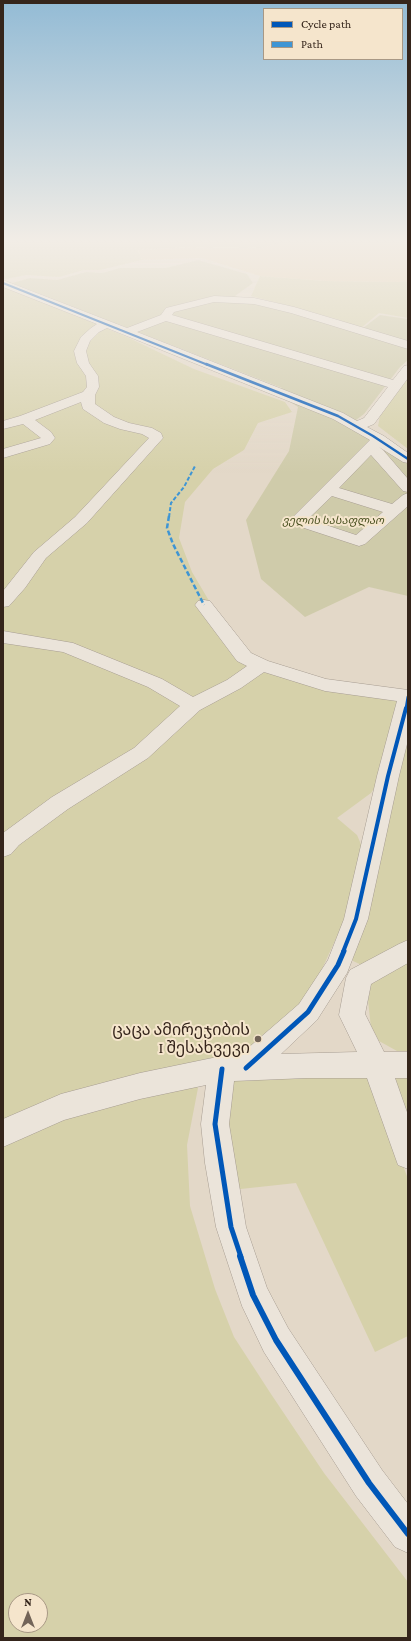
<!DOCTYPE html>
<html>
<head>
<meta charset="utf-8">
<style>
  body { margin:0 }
  #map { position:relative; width:411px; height:1641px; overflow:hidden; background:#e3d8c8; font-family:"Crimson Pro",serif }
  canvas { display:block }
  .frame { position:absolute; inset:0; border:4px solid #35251b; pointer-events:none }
  .legend { position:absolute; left:263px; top:8px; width:140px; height:52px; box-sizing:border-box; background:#f5e5cc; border:1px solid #a89885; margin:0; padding:5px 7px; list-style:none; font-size:12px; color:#35251b }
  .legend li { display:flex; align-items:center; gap:8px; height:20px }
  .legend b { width:20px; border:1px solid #a89885 }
  .north { position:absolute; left:8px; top:1593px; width:40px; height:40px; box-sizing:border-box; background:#f5e5cc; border:1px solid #a89885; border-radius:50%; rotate:0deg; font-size:11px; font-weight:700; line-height:16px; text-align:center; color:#35251b }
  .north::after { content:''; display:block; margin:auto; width:14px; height:18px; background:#726458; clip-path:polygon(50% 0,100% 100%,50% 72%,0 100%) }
</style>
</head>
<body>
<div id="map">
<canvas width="411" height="1641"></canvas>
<div class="frame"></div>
<ul class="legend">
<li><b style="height:5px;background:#0057b8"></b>Cycle path</li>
<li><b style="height:5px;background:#3e95d4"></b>Path</li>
</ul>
<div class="north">N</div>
</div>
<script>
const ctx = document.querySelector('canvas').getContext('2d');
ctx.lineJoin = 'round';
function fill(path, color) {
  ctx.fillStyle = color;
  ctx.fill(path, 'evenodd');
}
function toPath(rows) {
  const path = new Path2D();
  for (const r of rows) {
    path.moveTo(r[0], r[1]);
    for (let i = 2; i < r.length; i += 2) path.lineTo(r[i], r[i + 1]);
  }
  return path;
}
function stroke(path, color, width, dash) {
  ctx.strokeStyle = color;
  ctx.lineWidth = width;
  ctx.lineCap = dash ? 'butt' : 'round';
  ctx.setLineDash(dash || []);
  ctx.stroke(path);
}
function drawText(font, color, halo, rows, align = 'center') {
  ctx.font = font + ' "Crimson Pro","Noto Sans Georgian",serif';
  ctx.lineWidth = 4;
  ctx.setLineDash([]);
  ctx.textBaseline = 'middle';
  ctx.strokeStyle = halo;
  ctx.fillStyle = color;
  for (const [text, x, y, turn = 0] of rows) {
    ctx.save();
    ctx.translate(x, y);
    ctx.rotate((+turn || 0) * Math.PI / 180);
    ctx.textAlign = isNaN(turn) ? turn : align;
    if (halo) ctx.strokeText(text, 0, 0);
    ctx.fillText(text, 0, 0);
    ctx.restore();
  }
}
fill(toPath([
  [3,243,278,243,261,248,191,247,138,250,142,260,100,270,84,270,59,277,26,275,6,279,3,278],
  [260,276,326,281,396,282,408,281,408,318,379,313,360,329,344,324,340,320,251,296],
  [3,286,127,337,194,369,285,402,292,412,258,423,244,450,213,469,185,502,179,538,192,572,247,665,245,671,197,697,187,696,127,667,3,634],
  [408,375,408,449,378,426,380,416],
  [3,642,61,648,145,685,184,707,138,747,3,839],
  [267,672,287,675,343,694,392,697,398,701,383,775,371,793,337,818,357,835,363,849,345,919,310,995,257,1046,230,1060,3,1122,3,855,196,708,256,674],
  [408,726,408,942,366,967,353,961,351,955],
  [408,960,408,1051,397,1051,379,1041,371,1028,368,1000,371,984],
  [384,1071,408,1071,408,1127],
  [369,1074,408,1179,408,1336,375,1352,296,1183,213,1192,221,1080],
  [194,1084,198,1088,187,1145,190,1206,215,1289,234,1337,271,1394,324,1473,408,1582,408,1638,3,1638,3,1140,117,1098],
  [16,1601,40,1601,40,1625,16,1625]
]), '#d6d1aa');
fill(toPath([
  [278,243,408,243,408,281,396,282,326,281,260,276,202,258,142,260,138,250,191,247,261,248]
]), '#e7d1ae');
fill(toPath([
  [198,260,247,274,253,283,235,296,291,311,358,332,380,315,408,319,408,360,400,367,364,414,348,426,408,462,408,596,369,587,305,617,261,579,246,520,289,451,298,407,275,392,282,388,12,283,30,278,57,280,86,272,102,273,120,268,166,268]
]), '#cfcbaa');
const minor = toPath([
  [3,280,127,328,161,315,166,308,214,296,254,298,294,307,408,341,408,349,291,313,254,304,214,302,174,312,172,315,393,380,404,366,408,365,408,378,374,424,367,427,384,436,408,453,408,463,403,462,379,447,383,450,408,479,408,492,403,491,371,455,339,488,392,504,403,495,408,493,408,506,365,544,359,546,292,524,290,521,292,518,370,440,333,419,107,328,99,332,90,341,86,351,89,363,98,376,99,387,95,395,95,404,114,417,129,423,152,428,161,433,163,438,87,523,46,558,25,588,9,606,3,607,3,591,34,552,75,517,149,438,142,434,120,429,104,423,83,409,81,402,35,420,51,432,55,438,50,444,3,458,3,449,41,438,23,424,3,429,3,421,20,416,83,392,87,387,86,376,77,363,74,351,81,337,91,328,97,324,3,287,3,280],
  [166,321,388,387,364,418,357,421,343,413,137,332,166,321],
  [332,496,383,512,356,535,308,519,332,496],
  [204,600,210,601,251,653,268,661,326,679,408,690,408,740,399,776,368,919,347,973,317,1020,281,1054,357,1052,339,1015,346,978,350,970,399,944,408,940,408,963,371,984,365,1014,384,1052,408,1052,408,1078,395,1078,408,1115,408,1169,398,1165,367,1078,307,1078,234,1081,229,1124,246,1227,267,1288,288,1328,382,1470,408,1504,408,1553,395,1547,356,1496,264,1352,242,1306,216,1227,205,1163,201,1124,206,1085,140,1099,64,1120,3,1147,3,1119,61,1094,140,1073,222,1056,240,1055,299,1004,328,960,344,919,377,776,397,701,325,691,264,672,241,688,200,710,148,758,68,809,19,845,11,854,3,857,3,833,52,797,134,748,180,706,148,687,63,652,3,643,3,631,73,643,162,679,193,697,227,680,247,666,237,661,195,605,198,601,204,600]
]);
stroke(minor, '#a79d92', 1);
fill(minor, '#ebe4da');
stroke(toPath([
  [169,517,171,503,184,487,195,466]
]), '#3e95d4', 2, [4, 2]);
stroke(toPath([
  [169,516,167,528,173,544,204,605]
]), '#3e95d4', 2.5, [5, 2.5]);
stroke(toPath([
  [3,283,208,365]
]), '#0057b8', 2);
stroke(toPath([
  [206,364,338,416,373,436,408,459]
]), '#0057b8', 2.5);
stroke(toPath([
  [406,709,408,697]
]), '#0057b8', 3);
stroke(toPath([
  [343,952,356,919,388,776,406,708]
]), '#0057b8', 4);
stroke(toPath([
  [246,1068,308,1012,338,965,344,951],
  [222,1069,215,1124,231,1227,241,1257]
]), '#0057b8', 5);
stroke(toPath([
  [240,1256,253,1295,276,1340,369,1483,408,1534]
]), '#0057b8', 6);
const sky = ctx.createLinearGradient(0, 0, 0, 473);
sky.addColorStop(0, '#93bbd5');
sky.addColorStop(0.51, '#f2ede6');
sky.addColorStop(1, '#f2ede600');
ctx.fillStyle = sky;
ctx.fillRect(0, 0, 411, 473);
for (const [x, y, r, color] of [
  [258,1039,4,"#726458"]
]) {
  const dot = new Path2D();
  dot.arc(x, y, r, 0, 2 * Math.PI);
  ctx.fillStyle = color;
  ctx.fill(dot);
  stroke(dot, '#f5e5cc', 1.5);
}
drawText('italic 11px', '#4a5121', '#f5e5cc', [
  ["ველის სასაფლაო",333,521]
]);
drawText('16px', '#35251b', '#f5e5cc', [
  ["ცაცა ამირეჯიბის",250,1030],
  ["I შესახვევი",250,1048]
], 'right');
</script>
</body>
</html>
